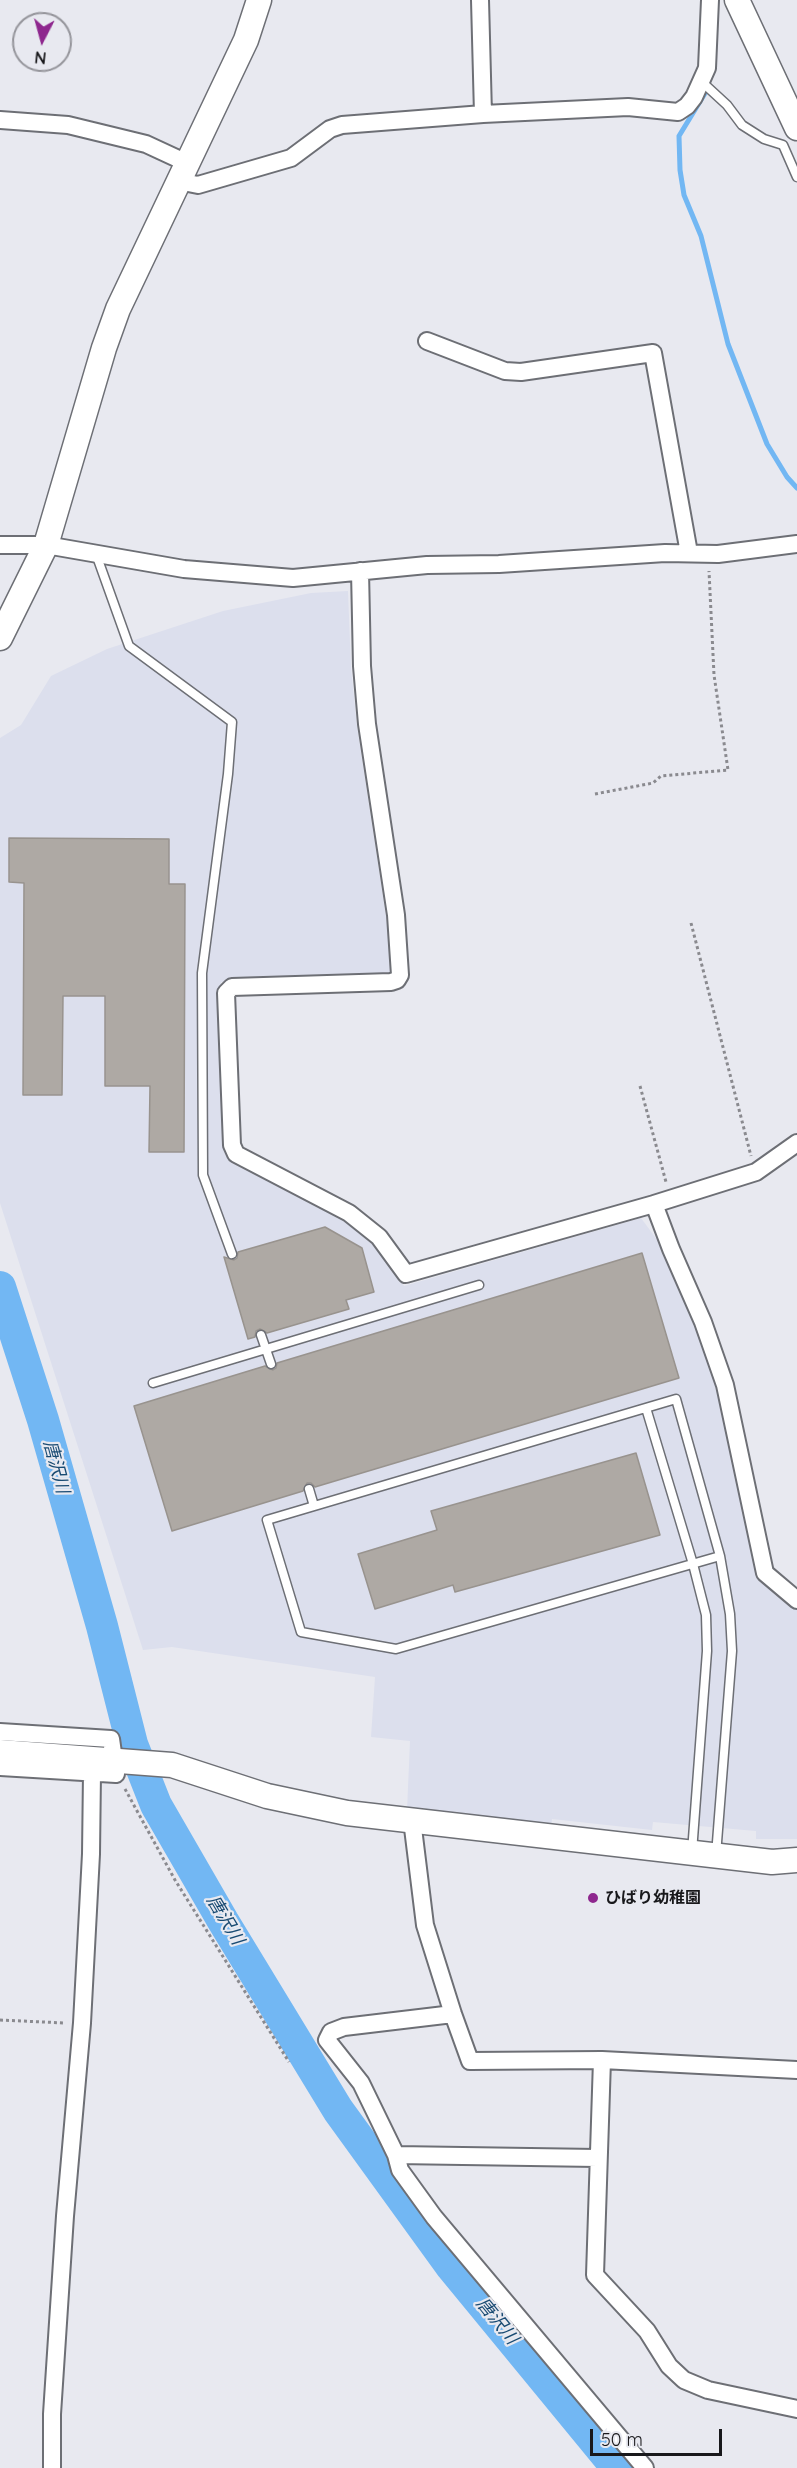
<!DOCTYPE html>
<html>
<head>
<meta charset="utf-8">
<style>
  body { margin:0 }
  #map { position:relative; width:797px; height:2468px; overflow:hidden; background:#e8e9f0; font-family:Quicksand,sans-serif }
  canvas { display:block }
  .north { position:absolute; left:12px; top:12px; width:60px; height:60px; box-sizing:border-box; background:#e8e9f0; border:2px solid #95959b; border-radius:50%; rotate:186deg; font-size:16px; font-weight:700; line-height:24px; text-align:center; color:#18181b }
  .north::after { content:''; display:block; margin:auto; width:21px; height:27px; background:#8e278e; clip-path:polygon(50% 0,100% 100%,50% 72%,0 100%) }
  .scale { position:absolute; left:590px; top:2429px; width:132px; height:27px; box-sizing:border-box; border:3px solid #18181b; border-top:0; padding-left:8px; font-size:18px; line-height:21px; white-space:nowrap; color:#18181b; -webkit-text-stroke:4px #e8e9f0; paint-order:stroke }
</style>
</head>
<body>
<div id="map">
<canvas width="797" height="2468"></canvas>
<div class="north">N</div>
<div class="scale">50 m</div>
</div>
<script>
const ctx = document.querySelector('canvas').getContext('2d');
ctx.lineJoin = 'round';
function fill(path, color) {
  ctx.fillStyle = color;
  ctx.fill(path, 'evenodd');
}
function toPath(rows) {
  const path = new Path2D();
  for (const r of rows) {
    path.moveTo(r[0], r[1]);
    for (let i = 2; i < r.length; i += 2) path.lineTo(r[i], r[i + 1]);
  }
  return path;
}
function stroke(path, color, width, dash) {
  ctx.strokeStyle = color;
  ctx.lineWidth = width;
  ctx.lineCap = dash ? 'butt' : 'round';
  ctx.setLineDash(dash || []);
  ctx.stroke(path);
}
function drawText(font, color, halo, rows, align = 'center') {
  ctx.font = font + ' Quicksand,"Noto Sans JP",sans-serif';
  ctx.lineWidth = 4.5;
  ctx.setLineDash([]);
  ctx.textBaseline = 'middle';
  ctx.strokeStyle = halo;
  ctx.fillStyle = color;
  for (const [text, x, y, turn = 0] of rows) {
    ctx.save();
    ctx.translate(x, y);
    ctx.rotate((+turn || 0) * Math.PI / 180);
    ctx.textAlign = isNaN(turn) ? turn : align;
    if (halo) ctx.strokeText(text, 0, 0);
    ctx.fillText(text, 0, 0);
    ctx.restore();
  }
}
fill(toPath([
  [348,591,351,668,357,726,394,969,388,976,221,982,225,1150,230,1160,346,1220,373,1242,404,1286,641,1218,666,1252,697,1326,718,1387,759,1575,797,1609,797,1839,756,1839,756,1831,653,1822,652,1830,552,1819,551,1828,407,1811,410,1741,371,1737,375,1677,172,1647,143,1650,0,1203,0,738,21,725,51,676,107,649,223,611,311,593]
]), '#dcdfed');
stroke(toPath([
  [707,90,679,136,680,170,684,195,701,236,728,344,767,444,787,477,797,488]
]), '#72b7f3', 5);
stroke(toPath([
  [0,1287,43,1420,102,1626,132,1744,156,1805,223,1921,338,2110,451,2266,617,2468]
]), '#72b7f3', 32);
const building = toPath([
  [9,838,169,839,169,884,185,884,184,1152,149,1152,150,1086,105,1086,105,996,63,996,62,1095,23,1095,24,883,9,882,9,838],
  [325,1227,362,1248,374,1292,346,1300,349,1309,267,1333,260,1329,256,1331,255,1337,248,1339,224,1257,234,1260,237,1258,238,1252,325,1227],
  [642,1253,679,1378,315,1487,311,1483,307,1483,303,1491,172,1531,134,1406,265,1366,273,1370,276,1368,277,1363,642,1253],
  [636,1453,660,1535,455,1592,453,1585,375,1609,358,1554,437,1530,431,1511,636,1453]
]);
fill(building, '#aea9a4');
stroke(building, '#98938e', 1.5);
const lane = toPath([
  [702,82,727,105,742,125,764,139,783,145,797,177],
  [96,554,129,646,232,722,228,774,202,973,203,1175,232,1254],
  [261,1335,271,1364],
  [153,1383,479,1285],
  [646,1408,693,1564,706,1615,707,1651,692,1852],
  [309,1489,314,1506],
  [716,1855,732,1651,730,1614,720,1556,676,1399,267,1520,301,1632,396,1649,720,1556]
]);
const street = toPath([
  [480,0,483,114],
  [0,120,68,125,146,144,187,163],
  [178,181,198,185,291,158,330,129,342,125,483,114,628,107,678,112,687,106,694,97,707,68,710,0],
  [427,341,505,371,521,372,653,353,689,553],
  [0,545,46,545,184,569,293,578,427,565,499,564,665,553,718,554,797,544],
  [360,571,362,666,367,724,396,915,400,975,397,980,391,982,232,987,226,993,232,1145,236,1154,349,1213,379,1237,406,1274,654,1204,671,1249,703,1322,725,1385,765,1573,797,1600],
  [654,1204,756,1172,797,1143],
  [0,1732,111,1739,116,1774,0,1767],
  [412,1820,425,1925,453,2014,470,2061,602,2060,797,2070],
  [453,2014,344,2027,331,2032,327,2040,361,2083,396,2155,400,2170,434,2217,645,2468],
  [602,2060,595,2275,647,2331,669,2366,684,2380,708,2390,797,2409],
  [396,2155,597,2158],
  [52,2468,52,2414,65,2216,82,2023,91,1854,92,1773]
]);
const secondary = toPath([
  [737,0,797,128],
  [0,638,46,545,104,348,118,309,246,40,259,0],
  [0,1752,172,1765,267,1796,347,1813,772,1862,797,1860]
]);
stroke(lane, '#6d6f75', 11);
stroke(street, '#6d6f75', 20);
stroke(secondary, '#6d6f75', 27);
stroke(toPath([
  [595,794,653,783,661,776,728,770,714,675,709,571],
  [691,923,751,1156],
  [640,1086,666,1182],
  [125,1789,175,1880,289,2062],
  [0,2020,65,2023]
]), '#8a8a8f', 3, [3, 3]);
stroke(lane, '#fff', 8);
stroke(street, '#fff', 16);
stroke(secondary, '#fff', 24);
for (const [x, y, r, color] of [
  [593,1898,6,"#8e278e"]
]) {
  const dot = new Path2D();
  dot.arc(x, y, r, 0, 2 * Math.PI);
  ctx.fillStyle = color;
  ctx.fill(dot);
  stroke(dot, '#e8e9f0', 2);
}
drawText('bold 16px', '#18181b', '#e8e9f0', [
  ["ひばり幼稚園",605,1898]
], 'left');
drawText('italic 18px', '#194b73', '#e8e9f0', [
  ["唐沢川",56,1467,75],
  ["唐沢川",225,1920,59],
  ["唐沢川",497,2321,51]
]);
</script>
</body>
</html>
